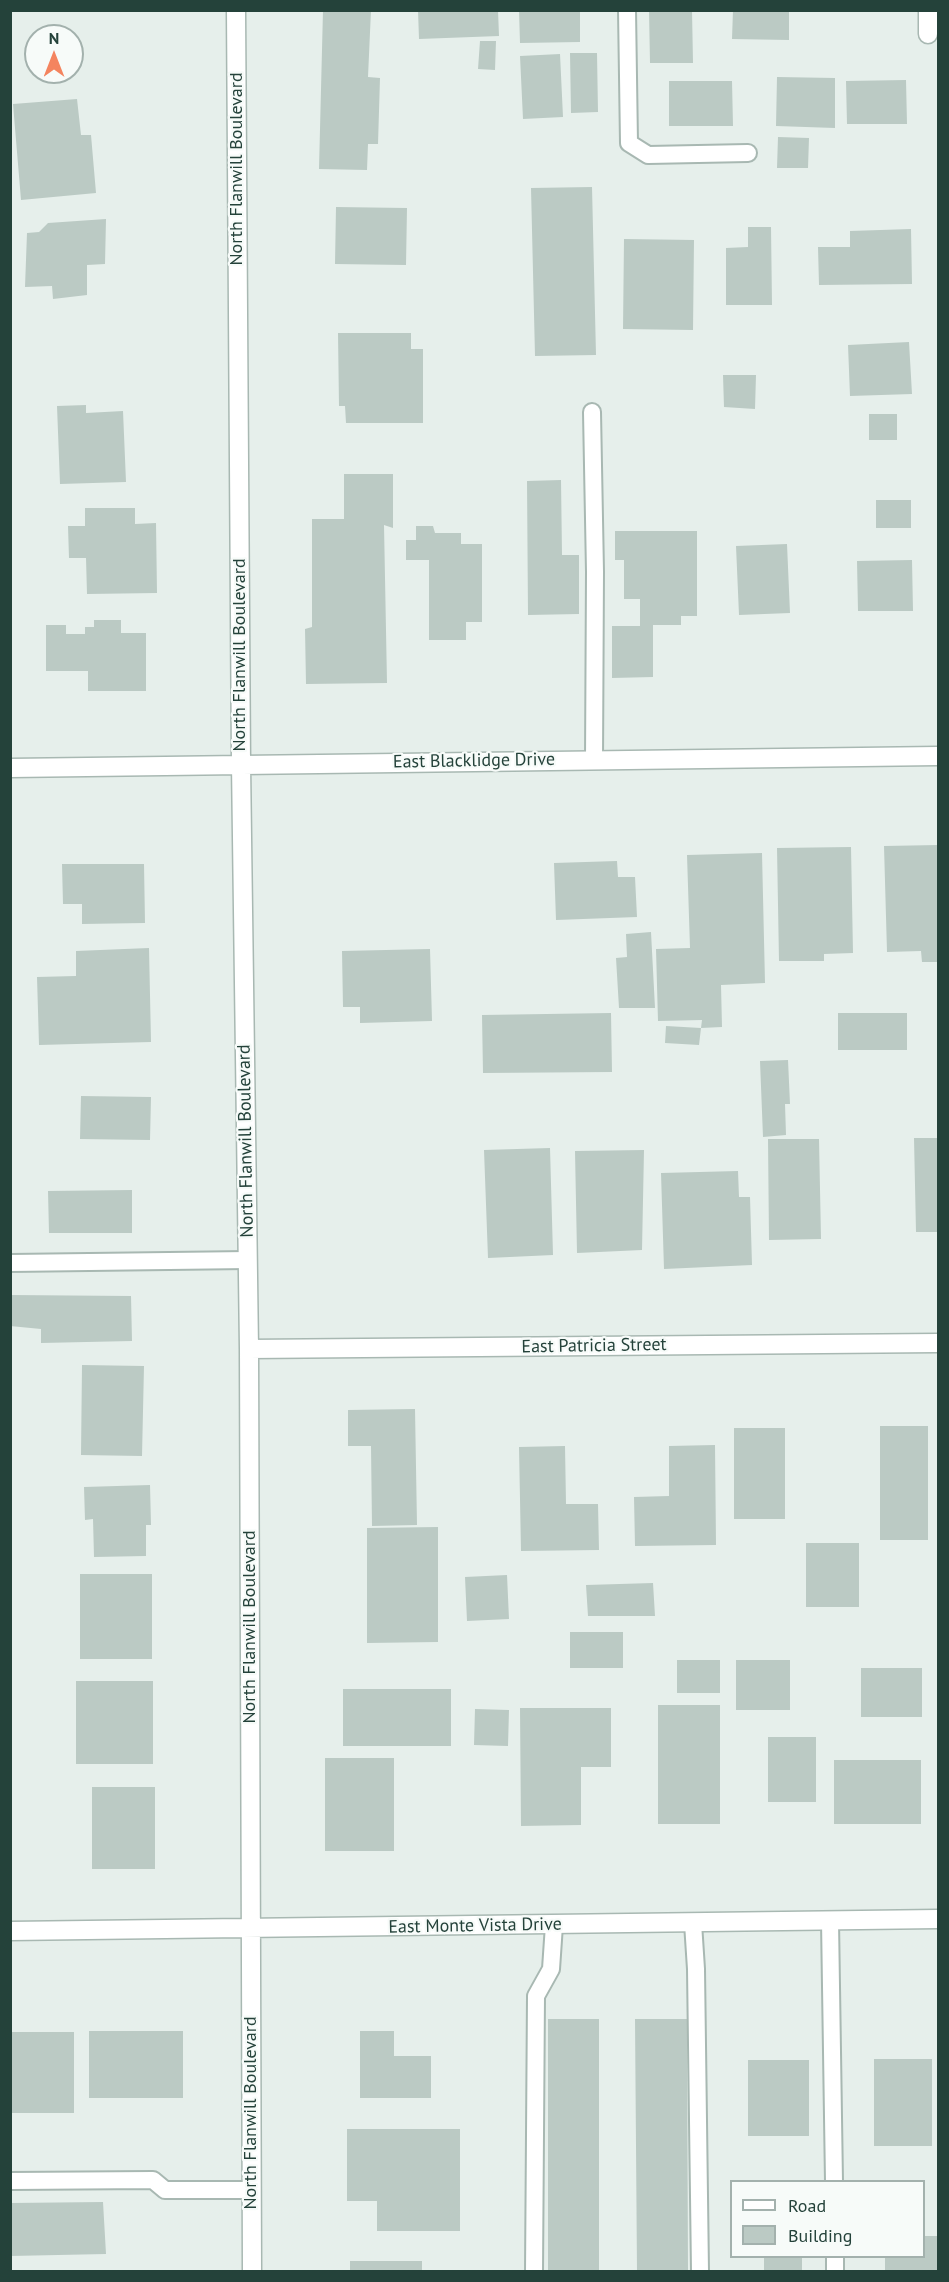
<!DOCTYPE html>
<html>
<head>
<meta charset="utf-8">
<style>
  body { margin:0 }
  #map { position:relative; width:949px; height:2282px; overflow:hidden; background:#e6efeb; font-family:"PT Sans",sans-serif }
  canvas { display:block }
  .frame { position:absolute; inset:0; border:12px solid #24423a; pointer-events:none }
  .legend { position:absolute; left:730px; top:2180px; width:195px; height:78px; box-sizing:border-box; background:#f7fbf9; border:2px solid #a3b1ad; margin:0; padding:8px 10px; list-style:none; font-size:18px; color:#24423a }
  .legend li { display:flex; align-items:center; gap:12px; height:30px }
  .legend b { width:30px; border:2px solid #a3b1ad }
  .north { position:absolute; left:24px; top:24px; width:60px; height:60px; box-sizing:border-box; background:#f7fbf9; border:2px solid #a3b1ad; border-radius:50%; rotate:0deg; font-size:16px; font-weight:700; line-height:24px; text-align:center; color:#24423a }
  .north::after { content:''; display:block; margin:auto; width:21px; height:27px; background:#f4845f; clip-path:polygon(50% 0,100% 100%,50% 72%,0 100%) }
</style>
</head>
<body>
<div id="map">
<canvas width="949" height="2282"></canvas>
<div class="frame"></div>
<ul class="legend">
<li><b style="height:8px;background:#fff"></b>Road</li>
<li><b style="height:16px;background:#bbcac4"></b>Building</li>
</ul>
<div class="north">N</div>
</div>
<script>
const ctx = document.querySelector('canvas').getContext('2d');
ctx.lineJoin = 'round';
function fill(path, color) {
  ctx.fillStyle = color;
  ctx.fill(path, 'evenodd');
}
function toPath(rows) {
  const path = new Path2D();
  for (const r of rows) {
    path.moveTo(r[0], r[1]);
    for (let i = 2; i < r.length; i += 2) path.lineTo(r[i], r[i + 1]);
  }
  return path;
}
function stroke(path, color, width, dash) {
  ctx.strokeStyle = color;
  ctx.lineWidth = width;
  ctx.lineCap = dash ? 'butt' : 'round';
  ctx.setLineDash(dash || []);
  ctx.stroke(path);
}
function drawText(font, color, halo, rows, align = 'center') {
  ctx.font = font + ' "PT Sans",sans-serif';
  ctx.lineWidth = 4.5;
  ctx.setLineDash([]);
  ctx.textBaseline = 'middle';
  ctx.strokeStyle = halo;
  ctx.fillStyle = color;
  for (const [text, x, y, turn = 0] of rows) {
    ctx.save();
    ctx.translate(x, y);
    ctx.rotate((+turn || 0) * Math.PI / 180);
    ctx.textAlign = isNaN(turn) ? turn : align;
    if (halo) ctx.strokeText(text, 0, 0);
    ctx.fillText(text, 0, 0);
    ctx.restore();
  }
}
fill(toPath([
  [323,10,371,10,368,77,380,78,378,144,368,144,367,170,319,169],
  [418,10,498,10,499,36,419,39],
  [519,10,580,10,580,42,520,43],
  [649,10,692,10,693,63,650,63],
  [733,10,789,10,789,40,732,39],
  [480,41,496,41,495,70,478,69],
  [570,53,597,53,598,112,571,113],
  [560,54,563,117,523,119,520,56],
  [777,77,835,78,835,128,776,126],
  [906,80,907,124,847,124,846,81],
  [669,81,732,81,733,126,669,126],
  [77,99,81,135,91,135,96,193,21,200,13,104],
  [778,137,809,138,808,168,777,168],
  [592,187,596,355,535,356,531,188],
  [336,207,407,208,406,265,335,264],
  [106,219,105,264,87,265,87,295,53,299,52,286,25,287,27,233,39,232,48,223],
  [748,227,771,227,772,305,726,305,726,248,748,247],
  [911,229,912,284,819,285,818,247,850,247,850,231],
  [624,239,694,240,693,330,623,329],
  [338,333,411,333,411,349,423,349,423,423,346,423,345,406,339,406],
  [909,342,912,394,850,396,848,345],
  [723,375,756,375,755,409,724,407],
  [86,405,86,413,123,411,126,482,60,484,57,406],
  [869,414,897,414,897,440,869,440],
  [344,474,393,474,393,528,384,525,387,683,306,684,305,629,312,627,312,519,344,519],
  [561,480,562,555,579,555,579,614,528,615,527,481],
  [876,500,911,500,911,528,876,528],
  [85,508,135,508,135,524,156,523,157,593,87,594,86,558,69,558,68,526,85,526],
  [416,526,433,526,435,533,461,533,461,544,482,544,482,622,466,622,466,640,429,640,429,560,406,560,406,540,416,540],
  [615,531,697,531,697,616,681,616,681,625,653,625,653,677,612,678,612,626,640,626,640,599,624,599,624,560,615,560],
  [787,544,790,613,739,615,736,546],
  [912,560,913,611,858,611,857,561],
  [94,620,121,620,121,633,146,633,146,691,88,691,88,671,46,671,46,625,66,625,66,634,85,634,85,627,94,627],
  [938,845,938,962,922,962,921,951,887,952,884,846],
  [851,847,853,953,824,954,824,961,779,961,777,848],
  [762,853,765,983,721,985,722,1027,701,1028,699,1045,665,1043,666,1026,701,1028,702,1020,658,1021,656,949,690,948,687,855],
  [617,861,618,877,635,877,637,917,556,920,554,863],
  [62,864,144,864,145,923,82,924,82,904,63,904],
  [651,932,655,1008,619,1008,616,958,627,957,626,934],
  [149,948,151,1042,39,1045,37,977,76,976,76,951],
  [430,949,432,1021,360,1023,360,1007,343,1007,342,951],
  [611,1013,612,1072,483,1073,482,1015],
  [838,1013,907,1013,907,1050,838,1050],
  [788,1060,790,1104,785,1104,786,1135,763,1137,760,1061],
  [81,1096,151,1097,150,1140,80,1139],
  [914,1138,938,1138,938,1232,916,1232],
  [768,1139,819,1139,821,1239,769,1240],
  [550,1148,553,1255,488,1258,484,1150],
  [644,1150,642,1250,577,1253,575,1151],
  [738,1171,739,1197,750,1197,752,1265,664,1269,661,1173],
  [132,1190,132,1233,49,1233,48,1191],
  [10,1295,131,1296,132,1341,41,1343,41,1329,10,1326],
  [82,1365,144,1366,142,1456,81,1455],
  [415,1409,417,1525,372,1526,371,1446,348,1446,348,1410],
  [880,1426,928,1426,928,1540,880,1540],
  [734,1428,785,1428,785,1519,734,1519],
  [715,1445,716,1545,635,1546,634,1497,669,1496,669,1446],
  [565,1446,566,1504,598,1504,599,1550,521,1551,519,1447],
  [150,1485,151,1525,146,1525,146,1556,94,1557,93,1519,85,1520,84,1487],
  [438,1527,438,1642,367,1643,367,1528],
  [806,1543,859,1543,859,1607,806,1607],
  [80,1574,152,1574,152,1659,80,1659],
  [507,1575,509,1619,467,1621,465,1577],
  [653,1583,655,1616,588,1616,586,1585],
  [570,1632,623,1632,623,1668,570,1668],
  [677,1660,720,1660,720,1693,677,1693],
  [736,1660,790,1660,790,1710,736,1710],
  [861,1668,922,1668,922,1717,861,1717],
  [76,1681,153,1681,153,1764,76,1764],
  [343,1689,451,1689,451,1746,343,1746],
  [658,1705,720,1705,720,1824,658,1824],
  [520,1708,611,1708,611,1767,581,1767,581,1825,521,1826],
  [475,1709,509,1710,508,1746,474,1745],
  [768,1737,816,1737,816,1802,768,1802],
  [325,1758,394,1758,394,1851,325,1851],
  [834,1760,921,1760,921,1824,834,1824],
  [92,1787,155,1787,155,1869,92,1869],
  [548,2019,599,2019,599,2272,548,2272],
  [635,2019,687,2019,688,2272,637,2272],
  [89,2031,183,2031,183,2098,89,2098],
  [360,2031,394,2031,394,2056,431,2056,431,2098,360,2098],
  [10,2032,74,2032,74,2113,10,2113],
  [874,2059,932,2059,932,2146,874,2146],
  [748,2060,809,2060,809,2136,748,2136],
  [347,2129,460,2129,460,2231,377,2231,377,2201,347,2201],
  [103,2202,106,2254,10,2256,10,2203],
  [924,2236,937,2236,937,2272,885,2272,885,2256,924,2256],
  [764,2256,802,2256,802,2272,764,2272],
  [350,2261,422,2261,422,2272,350,2272]
]), '#bbcac4');
const lane = toPath([
  [627,10,629,143,648,155,748,153],
  [592,412,595,572,594,760],
  [10,1263,248,1260],
  [830,1921,834,2182],
  [693,1923,696,1969,700,2272],
  [10,2181,153,2180,165,2190,251,2190],
  [835,2256,835,2272],
  [534,2272,536,1996,551,1969,554,1925]
]);
const street = toPath([
  [236,10,241,764,249,1349,252,2272],
  [928,10,928,34],
  [10,768,938,756],
  [249,1349,938,1343],
  [10,1931,938,1919]
]);
stroke(lane, '#a8b8b2', 20);
stroke(street, '#a8b8b2', 21);
stroke(lane, '#fff', 16);
stroke(street, '#fff', 18);
drawText('18px', '#24423a', '#f7fbf9', [
  ["North Flanwill Boulevard",237,169,-90],
  ["North Flanwill Boulevard",240,655,-90],
  ["East Blacklidge Drive",474,761,-1],
  ["North Flanwill Boulevard",246,1141,-91],
  ["East Patricia Street",594,1346,-1],
  ["North Flanwill Boulevard",250,1627,-90],
  ["East Monte Vista Drive",475,1926,-1],
  ["North Flanwill Boulevard",251,2113,-90]
]);
</script>
</body>
</html>
